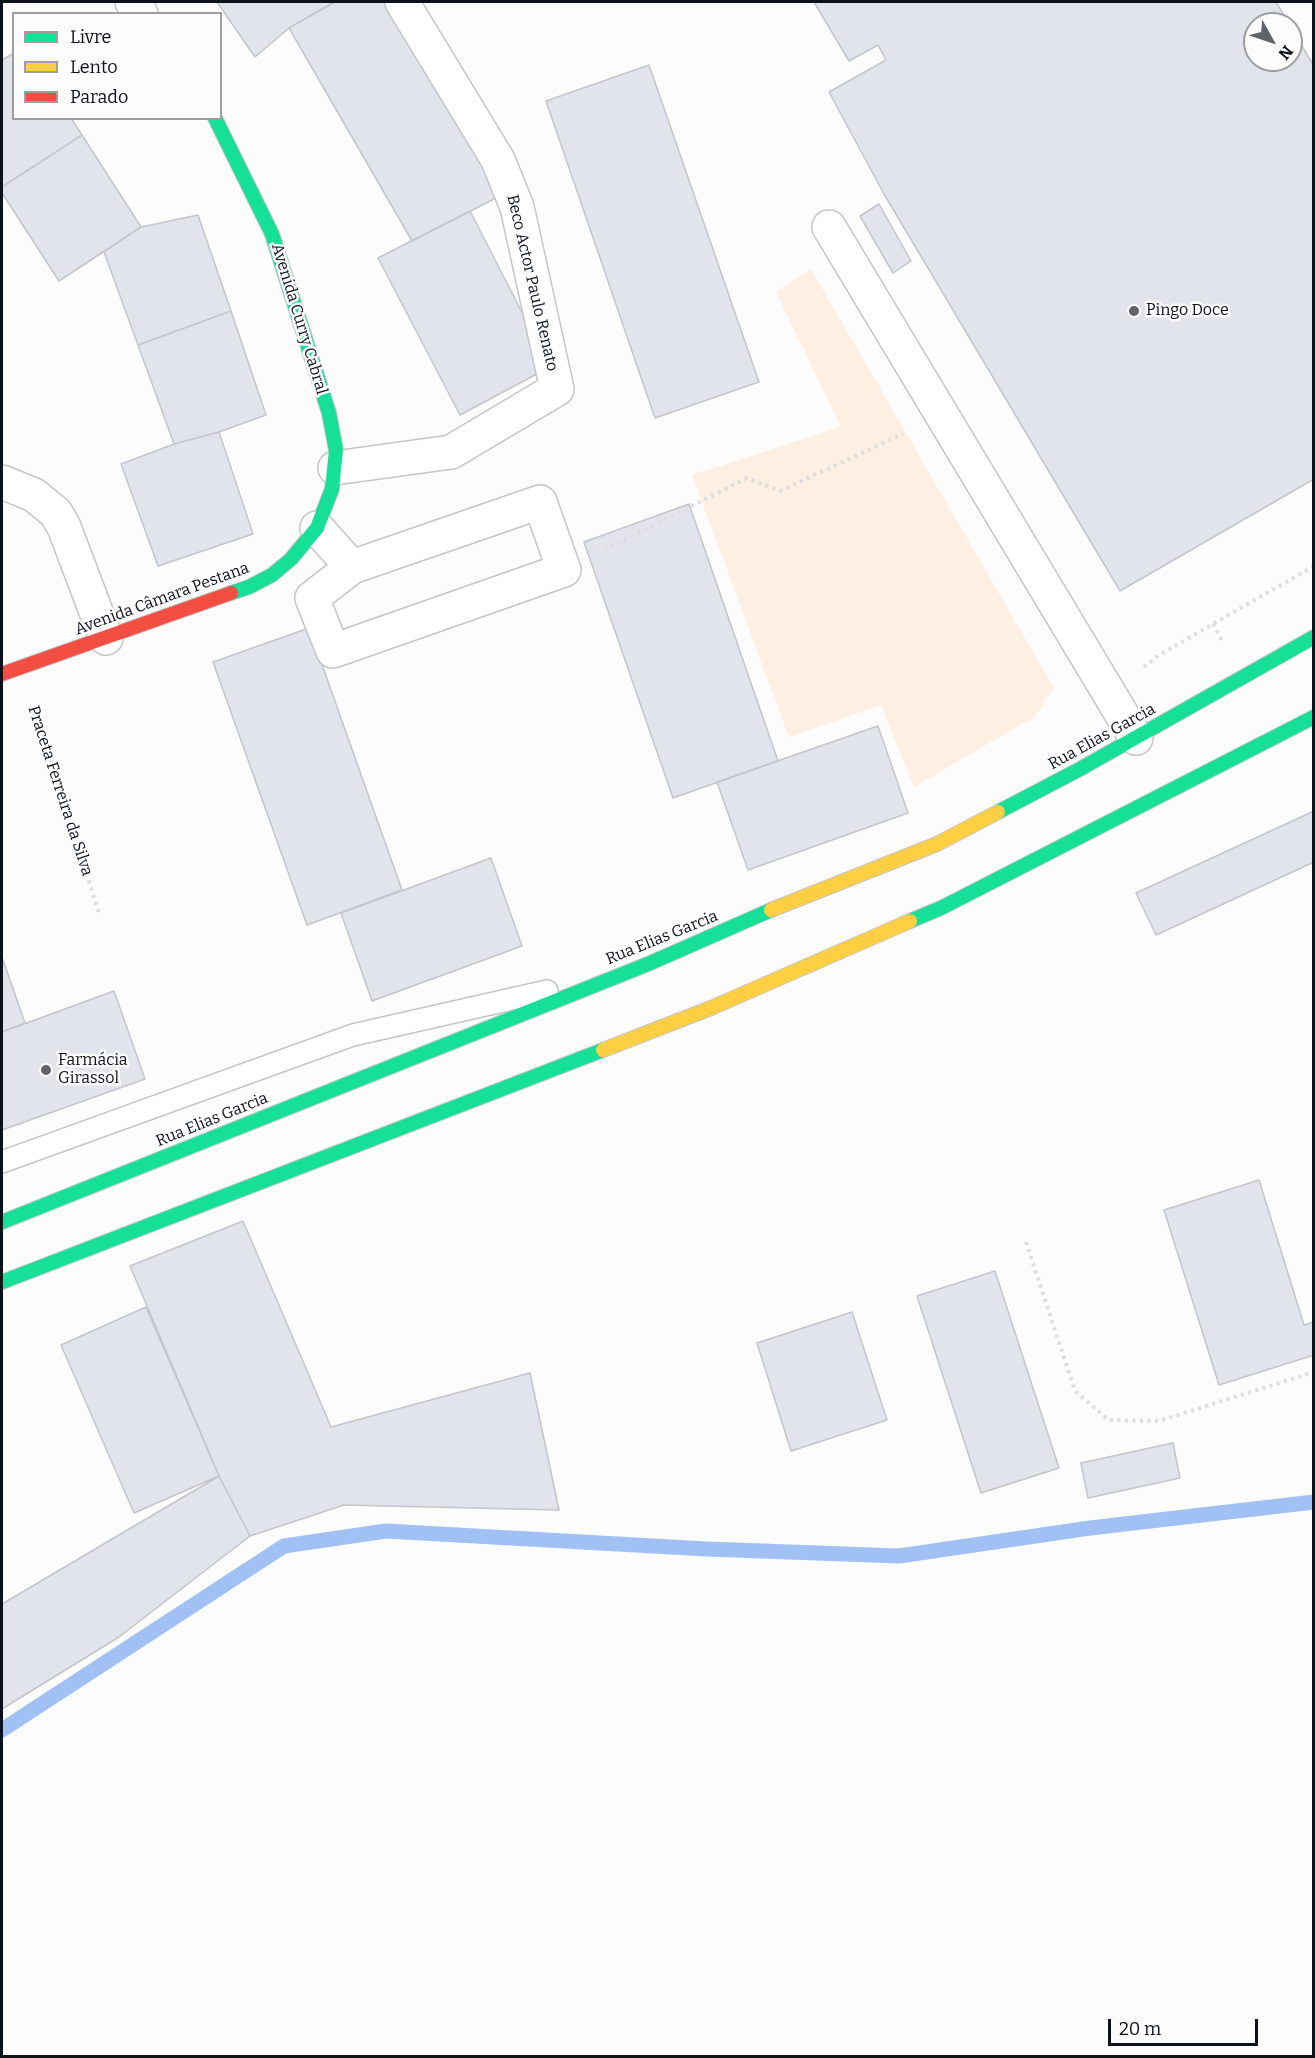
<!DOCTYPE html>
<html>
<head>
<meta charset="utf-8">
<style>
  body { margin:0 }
  #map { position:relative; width:1315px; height:2058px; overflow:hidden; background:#fcfcfc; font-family:Bitter,serif }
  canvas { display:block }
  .frame { position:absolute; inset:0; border:3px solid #0c121b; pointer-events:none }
  .legend { position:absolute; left:12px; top:12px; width:210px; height:108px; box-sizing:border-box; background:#fcfcfc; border:2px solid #9c9ea2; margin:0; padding:8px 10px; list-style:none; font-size:18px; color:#0c121b }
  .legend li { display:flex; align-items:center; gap:12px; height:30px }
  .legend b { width:30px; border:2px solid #9c9ea2 }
  .north { position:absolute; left:1243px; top:12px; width:60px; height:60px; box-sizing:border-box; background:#fcfcfc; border:2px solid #9c9ea2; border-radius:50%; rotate:130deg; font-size:16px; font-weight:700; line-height:24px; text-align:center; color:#0c121b }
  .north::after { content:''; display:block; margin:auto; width:21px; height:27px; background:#60646a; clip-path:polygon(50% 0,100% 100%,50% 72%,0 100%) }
  .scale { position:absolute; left:1108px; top:2019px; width:150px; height:27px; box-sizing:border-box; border:3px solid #0c121b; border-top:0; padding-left:8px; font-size:18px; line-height:21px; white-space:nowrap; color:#0c121b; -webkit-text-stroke:4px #fcfcfc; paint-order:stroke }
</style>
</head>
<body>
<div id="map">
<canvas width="1315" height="2058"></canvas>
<div class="frame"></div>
<ul class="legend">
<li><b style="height:8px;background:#16e098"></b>Livre</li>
<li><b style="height:8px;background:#ffcf43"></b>Lento</li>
<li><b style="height:8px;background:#f24e42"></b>Parado</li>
</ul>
<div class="north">N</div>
<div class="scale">20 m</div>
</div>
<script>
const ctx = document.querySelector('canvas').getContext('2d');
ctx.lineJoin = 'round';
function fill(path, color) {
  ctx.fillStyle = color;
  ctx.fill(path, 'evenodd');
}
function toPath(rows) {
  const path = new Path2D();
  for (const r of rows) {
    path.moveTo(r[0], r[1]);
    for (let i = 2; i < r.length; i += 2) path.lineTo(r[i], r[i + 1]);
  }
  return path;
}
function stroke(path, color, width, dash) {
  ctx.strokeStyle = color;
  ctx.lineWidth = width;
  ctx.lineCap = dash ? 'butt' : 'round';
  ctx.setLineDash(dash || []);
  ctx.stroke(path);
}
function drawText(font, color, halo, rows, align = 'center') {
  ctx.font = font + ' Bitter,serif';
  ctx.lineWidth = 5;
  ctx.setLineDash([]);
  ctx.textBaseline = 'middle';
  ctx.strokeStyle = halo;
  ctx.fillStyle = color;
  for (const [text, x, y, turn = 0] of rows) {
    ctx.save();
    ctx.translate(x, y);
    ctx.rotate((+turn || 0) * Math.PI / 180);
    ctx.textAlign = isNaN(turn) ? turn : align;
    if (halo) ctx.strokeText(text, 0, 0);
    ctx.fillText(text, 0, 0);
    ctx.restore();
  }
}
fill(toPath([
  [811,269,1054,688,1034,717,914,787,881,705,789,737,692,475,841,427,776,292]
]), '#fdefe2');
stroke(toPath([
  [2,1730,284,1546,386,1531,707,1549,899,1556,1090,1528,1314,1502]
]), '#a1c1f5', 15);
const building = toPath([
  [217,2,334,2,289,28,255,57,217,2],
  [335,2,388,2,500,196,412,241,289,28,335,2],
  [814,2,1276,2,1289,24,1255,24,1255,60,1291,60,1291,28,1314,66,1314,479,1120,591,884,194,829,92,886,60,878,45,849,61,814,2],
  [14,53,14,118,71,118,82,135,2,187,2,60,14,53],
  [649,65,759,382,655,418,546,101,649,65],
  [82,135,141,227,59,281,2,193,2,187,82,135],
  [879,204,911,261,893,273,860,216,879,204],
  [470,211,550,367,460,415,378,258,470,211],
  [198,215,231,311,138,345,104,252,141,227,198,215],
  [231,311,266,415,219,432,174,444,138,345,231,311],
  [219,432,253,534,158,566,121,464,174,444,219,432],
  [689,504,778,761,673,798,584,542,689,504],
  [309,628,402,890,307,925,213,662,309,628],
  [878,726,908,813,748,870,717,782,878,726],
  [1314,811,1314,862,1156,935,1136,893,1314,811],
  [491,858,522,946,372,1001,341,913,491,858],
  [2,957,25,1023,2,1032,2,957],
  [114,991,145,1079,2,1130,2,1032,114,991],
  [1259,1180,1304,1325,1314,1322,1314,1355,1219,1385,1164,1210,1259,1180],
  [243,1221,331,1427,530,1373,559,1510,344,1505,250,1536,219,1476,130,1266,243,1221],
  [995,1271,1059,1468,981,1493,917,1296,995,1271],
  [146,1307,219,1476,134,1513,61,1345,146,1307],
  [852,1312,887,1420,791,1451,757,1343,852,1312],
  [1173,1443,1180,1478,1088,1498,1081,1463,1173,1443],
  [219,1476,250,1536,119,1637,2,1709,2,1604,219,1476]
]);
fill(building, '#e1e4ea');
stroke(building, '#c2c5ca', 1.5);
const lane = toPath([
  [2,1162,353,1035,547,991]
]);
const street = toPath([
  [132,2,141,14],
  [829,227,1136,738],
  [335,468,451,452,557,389,517,207,498,160,402,2],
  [2,482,34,495,56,513,64,527,106,638],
  [317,528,352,567,540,502,564,570,333,651,312,598,352,567]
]);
const fast = toPath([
  [215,118,272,234,329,413,336,450,332,489,317,528,291,559,272,575,249,587,231,593],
  [998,812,1080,769,1314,637],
  [910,921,941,908,1314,717],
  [2,1222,648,964,771,910],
  [2,1282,603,1050]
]);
const slow = toPath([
  [771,910,937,844,998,812],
  [603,1050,711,1008,910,921]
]);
const jam = toPath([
  [2,674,231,593]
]);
stroke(lane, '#c2c6ca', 24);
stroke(street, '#c2c6ca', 36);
stroke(fast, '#c2c6ca', 16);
stroke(slow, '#c2c6ca', 16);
stroke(jam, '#c2c6ca', 16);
stroke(toPath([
  [604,550,747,478,780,491,903,434],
  [1213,624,1222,641],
  [1144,667,1159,655,1314,566],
  [34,709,99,913],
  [1026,1242,1075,1391,1109,1420,1159,1421,1314,1372]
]), '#ddddde', 4, [3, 4.5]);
stroke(lane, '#fff', 21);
stroke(street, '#fff', 33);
stroke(fast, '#16e098', 14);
stroke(slow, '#ffcf43', 14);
stroke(jam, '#f24e42', 14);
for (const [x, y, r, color] of [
  [1134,311,6,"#60646a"],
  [46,1070,6,"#60646a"]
]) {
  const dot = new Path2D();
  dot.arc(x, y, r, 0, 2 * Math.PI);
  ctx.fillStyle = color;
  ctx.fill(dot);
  stroke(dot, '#fcfcfc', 2);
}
drawText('16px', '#0c121b', '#fcfcfc', [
  ["Beco Actor Paulo Renato",532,283,77],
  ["Avenida Curry Cabral",299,319,73],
  ["Avenida Câmara Pestana",162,599,-20],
  ["Rua Elias Garcia",1102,737,-29],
  ["Praceta Ferreira da Silva",60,791,72],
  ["Rua Elias Garcia",662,938,-22],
  ["Rua Elias Garcia",212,1120,-22]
]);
drawText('16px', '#0c121b', '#fcfcfc', [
  ["Pingo Doce",1146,311],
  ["Farmácia",58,1061],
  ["Girassol",58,1079]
], 'left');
</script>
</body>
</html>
